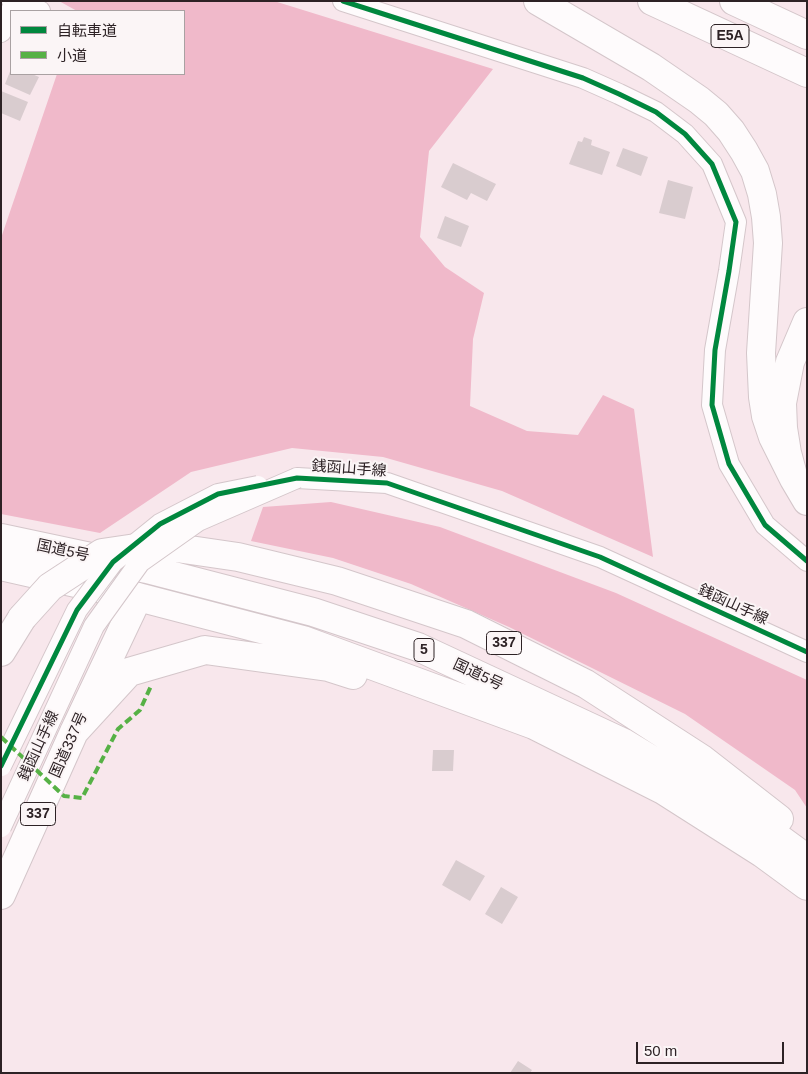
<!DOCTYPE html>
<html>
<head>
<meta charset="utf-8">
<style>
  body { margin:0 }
  #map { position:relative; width:808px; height:1074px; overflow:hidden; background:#f8e7ec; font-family:Helvetica,"Noto Sans JP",sans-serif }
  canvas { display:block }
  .frame { position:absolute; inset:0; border:2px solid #2d2225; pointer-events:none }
  .legend { position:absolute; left:10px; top:10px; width:175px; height:65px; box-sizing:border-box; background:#fbf5f6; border:1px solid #a9a1a2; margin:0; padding:6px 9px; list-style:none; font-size:15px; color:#2d2225 }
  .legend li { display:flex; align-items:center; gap:10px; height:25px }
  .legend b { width:25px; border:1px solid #a9a1a2 }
  .scale { position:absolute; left:636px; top:1042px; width:148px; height:22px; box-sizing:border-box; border:2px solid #2d2225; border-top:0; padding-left:6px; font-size:15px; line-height:18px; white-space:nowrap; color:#2d2225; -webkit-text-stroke:4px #fbf5f6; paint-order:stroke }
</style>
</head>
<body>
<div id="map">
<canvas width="808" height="1074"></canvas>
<div class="frame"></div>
<ul class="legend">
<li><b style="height:6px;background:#00873e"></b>自転車道</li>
<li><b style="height:6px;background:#56b145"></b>小道</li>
</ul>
<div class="scale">50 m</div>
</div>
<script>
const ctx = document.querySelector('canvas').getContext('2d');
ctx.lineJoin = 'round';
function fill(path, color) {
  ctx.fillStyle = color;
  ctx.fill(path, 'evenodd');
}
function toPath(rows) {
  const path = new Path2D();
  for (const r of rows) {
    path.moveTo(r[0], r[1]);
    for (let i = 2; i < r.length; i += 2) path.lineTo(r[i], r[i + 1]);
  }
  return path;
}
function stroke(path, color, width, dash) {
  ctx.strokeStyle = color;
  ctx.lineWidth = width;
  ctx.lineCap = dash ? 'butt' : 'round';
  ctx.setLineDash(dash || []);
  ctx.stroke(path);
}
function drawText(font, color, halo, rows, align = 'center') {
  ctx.font = font + ' Helvetica,"Noto Sans JP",sans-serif';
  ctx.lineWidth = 4;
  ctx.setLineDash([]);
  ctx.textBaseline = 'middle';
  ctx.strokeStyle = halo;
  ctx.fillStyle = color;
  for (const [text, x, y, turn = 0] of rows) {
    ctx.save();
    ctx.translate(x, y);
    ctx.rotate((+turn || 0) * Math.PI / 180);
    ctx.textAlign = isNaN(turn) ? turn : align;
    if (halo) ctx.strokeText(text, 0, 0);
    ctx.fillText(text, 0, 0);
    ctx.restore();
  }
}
fill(toPath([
  [59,1,274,1,493,69,429,151,420,237,445,267,484,293,473,339,470,406,527,431,578,435,603,395,634,409,653,557,502,491,383,457,292,448,191,472,100,533,1,514,1,238,57,74,184,74,184,11,77,11],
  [331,502,440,527,616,593,807,680,807,808,795,790,685,714,509,627,411,584,333,558,251,541,263,507]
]), '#f0b9ca');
fill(toPath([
  [11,69,11,74,32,74,39,77,30,95,5,84],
  [1,91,28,102,20,121,1,113],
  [584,137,592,140,591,145,610,152,602,175,569,164,578,141,582,142],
  [623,148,648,157,641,176,616,166],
  [453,163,496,184,487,201,471,193,467,200,441,187],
  [668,180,693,187,685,219,659,213],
  [445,216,469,226,461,247,437,238],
  [433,750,454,750,453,771,432,771],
  [456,860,485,876,470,901,442,885],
  [501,887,518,897,502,924,485,914],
  [518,1061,532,1070,530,1073,510,1073]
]), '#d9cccf');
const minor = toPath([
  [12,1,40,11],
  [343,1,583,78,619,94,656,112,685,134,712,164,736,222,729,271,715,350,712,405,729,464,765,525,807,561],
  [1,32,15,2],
  [297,478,387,483,600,557,807,652]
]);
const highway = toPath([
  [538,1,651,67,699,100,716,114,731,131,744,151,755,171,762,194,766,217,768,243,761,353,763,397,766,416,773,437,794,479],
  [652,1,807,73],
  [734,1,807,35],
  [807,322,790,362,782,403,783,428,787,453,794,479,807,501],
  [1,538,147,569,313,612,418,647,624,743,769,831,807,859],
  [156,545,238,557,337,581,466,624,586,684,702,759,779,819],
  [1,566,138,597,303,640,534,725,663,790,762,853,807,886],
  [1,652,22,618],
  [74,732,129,672,205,650,328,667,353,675],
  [1,895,74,732,138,597]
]);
stroke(minor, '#d4c6ca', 22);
stroke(highway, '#d4c6ca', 30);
stroke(minor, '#fefbfc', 20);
stroke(highway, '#fefbfc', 28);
const minorBridge = toPath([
  [1,766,77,610,113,562,160,524,218,494,258,486],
  [1,827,94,626,140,562,198,521,297,478]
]);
const highwayBridge = toPath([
  [22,618,50,587,102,553,156,545]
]);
stroke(minorBridge, '#d4c6ca', 22, []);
stroke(highwayBridge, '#d4c6ca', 30, []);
stroke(minorBridge, '#fefbfc', 20);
stroke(highwayBridge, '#fefbfc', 28);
stroke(toPath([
  [1,737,64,796,82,798,118,729,140,710,151,686]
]), '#56b145', 4, [8, 4]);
stroke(toPath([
  [343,1,583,78,619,94,656,112,685,134,712,164,736,222,729,271,715,350,712,405,729,464,765,525,807,561],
  [1,766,77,610,113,562,160,524,218,494,297,478,387,483,600,557,807,652]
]), '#00873e', 5);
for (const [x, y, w] of [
  [730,36,38],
  [504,643,35],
  [424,650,20],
  [38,814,35]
]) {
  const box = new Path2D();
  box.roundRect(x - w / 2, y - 11.5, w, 23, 4);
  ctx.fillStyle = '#fbf5f6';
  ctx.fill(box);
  stroke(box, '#2d2225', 1);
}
drawText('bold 14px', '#2d2225', null, [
  ["E5A",730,36],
  ["337",504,643],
  ["5",424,650],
  ["337",38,814]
]);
drawText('15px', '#2d2225', '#fbf5f6', [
  ["銭函山手線",349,469,4],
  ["国道5号",63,551,12],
  ["銭函山手線",733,605,25],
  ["国道5号",478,675,25],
  ["国道337号",69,745,-66],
  ["銭函山手線",39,746,-65]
]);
</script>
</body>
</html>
